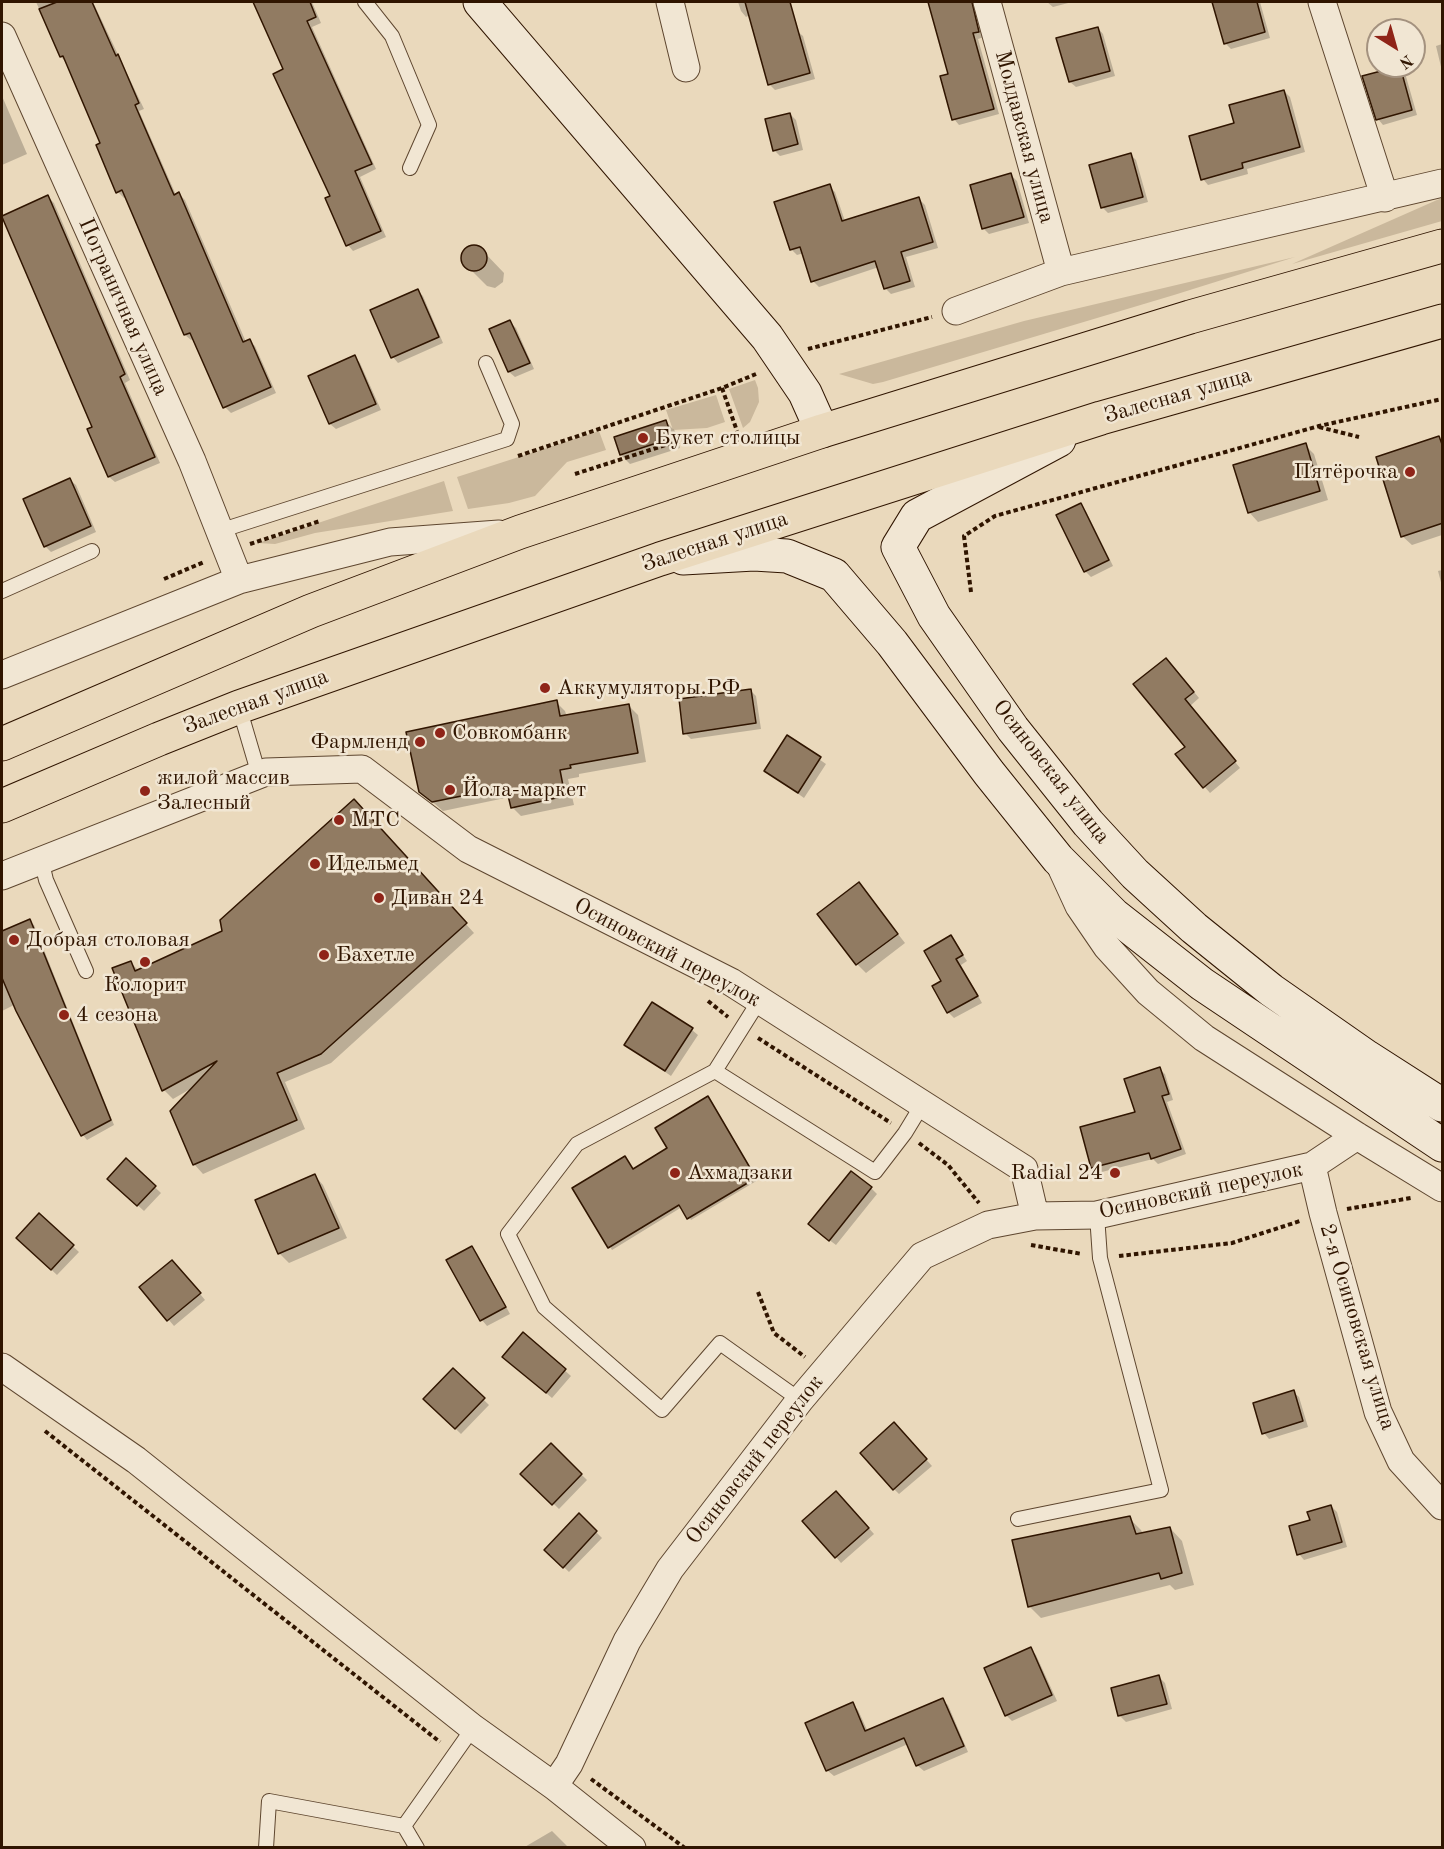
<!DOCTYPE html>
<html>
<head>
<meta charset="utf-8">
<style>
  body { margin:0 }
  #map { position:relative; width:1444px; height:1849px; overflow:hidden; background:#ead9bc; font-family:"Old Standard TT",serif }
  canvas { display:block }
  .frame { position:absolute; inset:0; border:3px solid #301500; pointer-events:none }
  .north { position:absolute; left:1366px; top:18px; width:60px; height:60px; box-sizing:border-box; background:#f1e6d3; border:2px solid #a4927f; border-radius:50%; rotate:143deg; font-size:16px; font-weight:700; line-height:24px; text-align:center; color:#301500 }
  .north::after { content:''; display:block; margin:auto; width:21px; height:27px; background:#8f2418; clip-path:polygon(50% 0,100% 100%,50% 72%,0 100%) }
</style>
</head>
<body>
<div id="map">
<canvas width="1444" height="1849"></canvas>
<div class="frame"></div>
<div class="north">N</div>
</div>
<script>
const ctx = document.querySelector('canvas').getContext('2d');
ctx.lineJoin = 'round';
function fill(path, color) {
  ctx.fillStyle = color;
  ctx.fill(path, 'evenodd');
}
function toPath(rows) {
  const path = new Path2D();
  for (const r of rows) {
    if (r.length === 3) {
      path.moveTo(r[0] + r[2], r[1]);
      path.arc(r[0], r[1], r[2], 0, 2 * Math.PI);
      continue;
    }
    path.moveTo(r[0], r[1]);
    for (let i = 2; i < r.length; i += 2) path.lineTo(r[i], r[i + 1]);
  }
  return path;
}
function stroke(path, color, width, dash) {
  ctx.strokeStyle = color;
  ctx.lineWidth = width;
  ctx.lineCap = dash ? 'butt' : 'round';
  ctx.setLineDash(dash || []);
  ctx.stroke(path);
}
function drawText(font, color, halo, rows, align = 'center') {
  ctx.font = font + ' "Old Standard TT",serif';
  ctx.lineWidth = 5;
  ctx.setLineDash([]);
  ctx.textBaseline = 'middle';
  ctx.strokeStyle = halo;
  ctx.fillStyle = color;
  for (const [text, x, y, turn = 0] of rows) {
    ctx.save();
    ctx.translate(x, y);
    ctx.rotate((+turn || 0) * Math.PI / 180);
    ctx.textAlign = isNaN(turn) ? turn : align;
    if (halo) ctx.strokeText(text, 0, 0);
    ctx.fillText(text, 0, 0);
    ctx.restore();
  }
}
fill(toPath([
  [1442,198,1442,221,1292,264,1437,200],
  [1295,257,1174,295,883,382,873,384,839,374,1024,321],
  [755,380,758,388,759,402,750,422,743,428,729,389],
  [716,395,725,422,707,428,673,430,666,410],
  [599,431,606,450,567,462,535,496,509,503,468,509,457,477],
  [444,481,453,511,315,533,275,544,258,543]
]), '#cab89c');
fill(toPath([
  [36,2,93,2,144,109,139,111,176,195,179,194,185,200,246,342,249,341,255,346,276,393,231,413,225,407,195,339,191,340,185,335,126,196,124,198,118,192,102,143,67,63,61,57],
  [255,2,312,2,321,23,312,27,376,169,360,177,386,237,353,251,348,245,327,199,332,197,285,70],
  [738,2,785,2,793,32,797,31,803,36,815,79,775,90,769,84,750,15,746,17,741,11],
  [929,2,975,2,984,37,978,39,999,114,959,125,954,119,950,75],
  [1047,2,1072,2,1053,7],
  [1213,2,1260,2,1270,38,1231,49,1225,43],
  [1098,28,1103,34,1115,76,1076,87,1070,82],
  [1442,44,1442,71,1436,46],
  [1399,67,1405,73,1417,115,1383,125,1378,119],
  [1284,91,1290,97,1305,152,1247,169,1248,174,1208,185,1203,179,1236,124],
  [2,96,27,154,2,165],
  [790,114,796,120,803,150,780,156,774,150],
  [1130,154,1136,160,1148,202,1108,213,1103,208],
  [1011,175,1017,181,1029,223,989,234,983,228],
  [829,186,835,192,845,221,919,199,925,205,938,248,906,257,915,287,891,294,885,288,879,267,819,287,813,281,804,253,797,255,791,249],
  [48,197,54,203,130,380,125,383,160,463,115,482,109,477,89,430,94,428],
  [474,247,482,250,504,273,503,282,495,288,487,286,468,267,463,259,466,250],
  [417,290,423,296,443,343,398,363,393,357],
  [510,322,516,328,534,369,515,377,509,372],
  [355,357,360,363,381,410,336,429,330,424,310,377],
  [666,422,675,431,680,448,630,464,621,455],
  [1439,438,1442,442,1442,535,1412,545,1402,536],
  [1305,445,1314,454,1328,500,1258,522,1249,512],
  [70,480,76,485,96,532,51,552,45,546],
  [1080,505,1086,511,1113,566,1091,577,1085,571],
  [1442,570,1442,586,1438,571],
  [1172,665,1199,698,1190,706,1240,768,1210,793,1177,755,1187,747],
  [750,690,756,696,761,729,691,739,685,733],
  [556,702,565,711,567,717,629,706,638,715,646,762,579,774,579,777,568,779,574,805,521,816,512,807,510,797,443,811,420,791],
  [787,737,826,764,804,798,765,770],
  [363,810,474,933,331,1063,285,1082,305,1129,203,1174,194,1164,192,1088,173,1099,164,1090,114,969,131,963,139,971,223,932],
  [859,884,905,943,866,973,857,964],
  [29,921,34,925,114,1125,87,1140,83,1135,14,1005,2,1011,2,932],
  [951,937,967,961,961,965,982,1003,954,1018,949,1013,934,987,943,981],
  [692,1030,698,1035,671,1076,626,1045],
  [1159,1069,1165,1074,1173,1100,1167,1102,1186,1154,1158,1164,1153,1159,1098,1173,1092,1167,1137,1113],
  [710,1101,758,1180,691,1220,682,1207,612,1250,574,1188,633,1170,669,1148],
  [126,1160,161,1193,144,1211,109,1179],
  [314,1175,323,1185,347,1238,289,1263,280,1254,257,1201],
  [871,1188,877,1194,836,1245,816,1230],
  [39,1215,79,1252,57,1275,18,1238],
  [472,1248,477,1253,510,1314,487,1326,482,1320,448,1260],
  [178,1267,205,1300,174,1326,141,1287],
  [523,1334,571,1376,552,1398,509,1362],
  [453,1370,489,1405,461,1434,425,1399],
  [1293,1392,1299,1397,1308,1427,1269,1439,1264,1433],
  [900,1430,932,1466,899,1494,894,1489],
  [551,1445,587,1480,559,1509,523,1474],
  [842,1498,874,1534,841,1563,836,1557],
  [1331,1506,1337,1512,1347,1547,1304,1560,1299,1554,1311,1521],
  [579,1515,602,1538,569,1572,546,1550],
  [1129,1518,1141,1530,1143,1534,1170,1528,1182,1541,1194,1585,1175,1590,1170,1585,1041,1618,1029,1606],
  [1031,1649,1036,1655,1057,1701,1012,1721,1006,1715],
  [1159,1677,1165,1683,1172,1709,1126,1722,1120,1716,1113,1689],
  [942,1700,948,1705,968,1752,924,1771,918,1766,908,1744,834,1776,828,1771,807,1724,852,1704,858,1710,868,1732],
  [552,1831,569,1848,523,1848]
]), '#0003');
const building = toPath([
  [57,2,92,2,116,56,118,54,139,103,135,105,174,195,179,192,243,342,250,339,271,387,223,408,190,333,184,335,122,190,116,193,96,145,100,143,63,56,60,57,39,9,57,2],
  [253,2,310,2,316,17,307,21,372,164,355,171,381,231,346,246,325,198,330,196,273,74,283,69,253,2],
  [745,2,790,2,810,73,768,85,745,2],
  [928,2,972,2,979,32,973,33,994,109,952,120,940,76,948,74,928,2],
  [1212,2,1257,2,1265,32,1224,44,1212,2],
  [1098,27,1110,71,1069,82,1056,38,1098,27],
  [1400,66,1412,110,1376,120,1362,76,1400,66],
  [1284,90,1300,147,1242,163,1243,168,1201,180,1189,136,1234,123,1229,105,1284,90],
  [790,113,798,144,773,151,765,119,790,113],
  [1131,153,1143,197,1101,208,1089,165,1131,153],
  [1011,173,1024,217,982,229,970,185,1011,173],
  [830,184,842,221,919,197,933,242,901,252,910,281,884,289,875,261,811,282,800,247,790,250,774,202,830,184],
  [48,195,125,374,120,377,155,457,108,477,87,429,92,427,2,217,2,216,48,195],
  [474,258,13],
  [418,289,439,337,391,358,370,310,418,289],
  [510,320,530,363,508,372,489,329,510,320],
  [355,355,376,404,329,424,308,376,355,355],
  [666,420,672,438,620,455,614,437,666,420],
  [1439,436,1443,447,1443,523,1401,537,1376,457,1439,436],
  [1306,443,1320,491,1248,513,1233,465,1306,443],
  [70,478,91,526,44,547,23,499,70,478],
  [1081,503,1109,560,1084,572,1056,515,1081,503],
  [1166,658,1194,692,1185,699,1236,761,1203,788,1175,754,1185,747,1133,684,1166,658],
  [751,689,756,723,683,734,679,699,751,689],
  [557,700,560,716,629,704,638,753,570,765,571,768,560,770,565,796,511,808,506,787,432,802,419,792,406,732,557,700],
  [787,735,821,757,798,793,764,771,787,735],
  [354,799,467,923,321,1054,277,1073,297,1120,193,1165,170,1111,217,1061,162,1091,112,968,131,961,135,971,222,931,220,920,354,799],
  [859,882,898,934,856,965,817,914,859,882],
  [30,919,111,1120,81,1136,16,1011,2,978,2,931,30,919],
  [951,935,963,955,956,959,978,996,947,1013,932,986,941,981,924,951,951,935],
  [652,1002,693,1028,665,1071,624,1045,652,1002],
  [1160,1067,1169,1094,1162,1096,1181,1149,1151,1159,1149,1153,1091,1168,1080,1127,1135,1112,1124,1079,1160,1067],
  [708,1096,756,1178,687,1219,679,1205,608,1248,572,1188,625,1156,633,1169,667,1148,655,1128,708,1096],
  [126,1158,156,1186,137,1206,107,1179,126,1158],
  [851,1171,872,1187,829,1241,808,1224,851,1171],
  [315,1174,339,1228,278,1254,255,1200,315,1174],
  [39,1213,74,1245,51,1270,16,1238,39,1213],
  [472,1246,506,1307,480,1321,446,1260,472,1246],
  [172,1260,201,1293,167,1321,139,1287,172,1260],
  [523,1332,566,1369,546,1393,502,1357,523,1332],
  [453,1368,485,1398,455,1429,423,1399,453,1368],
  [1294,1390,1303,1421,1262,1434,1253,1403,1294,1390],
  [894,1422,927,1459,893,1490,860,1453,894,1422],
  [551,1443,582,1474,552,1505,520,1474,551,1443],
  [836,1491,869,1528,835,1558,802,1521,836,1491],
  [1331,1505,1342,1542,1297,1555,1289,1526,1310,1520,1307,1512,1331,1505],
  [579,1513,597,1531,563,1568,544,1550,579,1513],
  [1130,1516,1136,1534,1170,1527,1182,1573,1161,1579,1159,1573,1028,1607,1012,1540,1130,1516],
  [1031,1647,1052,1695,1005,1716,984,1668,1031,1647],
  [1159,1675,1167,1704,1118,1716,1111,1688,1159,1675],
  [943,1698,964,1746,916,1766,904,1738,826,1771,805,1723,853,1702,865,1731,943,1698]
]);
fill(building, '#917b62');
stroke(building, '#301500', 1.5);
const lane = toPath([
  [365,2,392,36,429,125,410,168],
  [219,531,507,439,512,424,486,363],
  [2,591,92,551],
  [239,707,259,775],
  [41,859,46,880,86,971],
  [759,1001,715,1071,577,1144,508,1234,544,1307,662,1410,720,1343,800,1400],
  [715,1071,875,1172,905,1133,922,1105],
  [1018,1519,1161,1490,1100,1258,1097,1215],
  [266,1848,269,1801,404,1826],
  [417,1848,404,1826,473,1728]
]);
const street = toPath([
  [670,2,686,68],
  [987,2,1061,272],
  [1322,2,1385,198],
  [2,36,192,461,239,580],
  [956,311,1061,272,1442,183],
  [2,675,239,580,390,542,499,534],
  [1062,869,1079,906,1107,947,1148,992,1204,1038,1357,1136,1442,1188],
  [2,876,266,772,362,769,468,849,731,982,1024,1169,1035,1216],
  [1312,1166,1323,1213,1378,1412,1401,1461,1442,1506],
  [2,1367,136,1460,473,1728,554,1786,632,1848],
  [554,1786,569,1764,627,1641,670,1569,800,1400,922,1256,988,1225,1035,1216,1097,1215,1312,1166,1357,1136]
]);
const secondary = toPath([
  [480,2,767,337,805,393,822,431],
  [1059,440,917,516,898,547,934,616,1013,729,1088,823,1135,874,1194,928,1271,990,1367,1057,1442,1105],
  [683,558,754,554,787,556,834,575,892,643,989,773,1058,859,1114,915,1202,984,1442,1145]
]);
const primary = toPath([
  [2,744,311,611,520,532,822,431,1190,317,1442,246],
  [2,806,159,739,239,707,660,559,1101,418,1442,321]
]);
stroke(lane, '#5e462f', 16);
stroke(street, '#5e462f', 29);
stroke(secondary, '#301500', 35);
stroke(primary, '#301500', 35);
stroke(toPath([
  [808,349,932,317],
  [722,388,737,431],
  [1319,427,1359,437],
  [518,456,722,388,756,374],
  [575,474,675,442,701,439],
  [250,544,320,521],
  [164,579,204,562],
  [971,592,964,536,995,516,1319,426,1442,399],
  [708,1001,728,1017],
  [758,1038,891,1123],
  [919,1143,948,1165,979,1203],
  [1347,1209,1411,1198],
  [1031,1245,1082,1254],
  [1119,1256,1232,1243,1300,1221],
  [758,1292,774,1333,805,1357],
  [45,1431,440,1742],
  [591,1779,685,1848]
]), '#301500', 4, [4.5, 3]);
stroke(lane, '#f1e6d3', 14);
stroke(street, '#f1e6d3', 27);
stroke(secondary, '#f1e6d3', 33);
stroke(primary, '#ead9bc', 33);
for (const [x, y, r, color] of [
  [643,438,6,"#8f2418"],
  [1410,472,6,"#8f2418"],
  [545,688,6,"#8f2418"],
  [440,733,6,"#8f2418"],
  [420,742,6,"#8f2418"],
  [450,790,6,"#8f2418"],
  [145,791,6,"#8f2418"],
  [339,820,6,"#8f2418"],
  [315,864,6,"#8f2418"],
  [379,898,6,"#8f2418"],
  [14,940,6,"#8f2418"],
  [324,955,6,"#8f2418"],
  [145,962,6,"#8f2418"],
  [64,1015,6,"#8f2418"],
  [675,1173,6,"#8f2418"],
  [1115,1173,6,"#8f2418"]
]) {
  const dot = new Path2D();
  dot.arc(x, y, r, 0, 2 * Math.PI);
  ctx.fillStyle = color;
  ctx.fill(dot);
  stroke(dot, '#f1e6d3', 2);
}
drawText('22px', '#301500', '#f1e6d3', [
  ["Молдавская улица",1024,137,75],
  ["Пограничная улица",123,307,66],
  ["Залесная улица",1178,396,-16],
  ["Залесная улица",715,542,-18],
  ["Залесная улица",256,702,-20],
  ["Осиновская улица",1051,772,52],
  ["Осиновский переулок",667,953,28],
  ["Осиновский переулок",1201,1191,-12],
  ["2-я Осиновская улица",1357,1327,73],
  ["Осиновский переулок",755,1460,-52]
]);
drawText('22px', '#301500', '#f1e6d3', [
  ["Букет столицы",655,438],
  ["Пятёрочка",1398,472,"right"],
  ["Аккумуляторы.РФ",557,688],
  ["Совкомбанк",452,733],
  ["Фармленд",408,742,"right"],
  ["жилой массив",157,778],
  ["Залесный",157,803],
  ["Йола-маркет",462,790],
  ["МТС",351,820],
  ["Идельмед",327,864],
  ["Диван 24",391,898],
  ["Добрая столовая",26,940],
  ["Бахетле",336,955],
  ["Колорит",145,985,"center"],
  ["4 сезона",76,1015],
  ["Ахмадзаки",687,1173],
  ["Radial 24",1103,1173,"right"]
], 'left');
</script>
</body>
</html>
